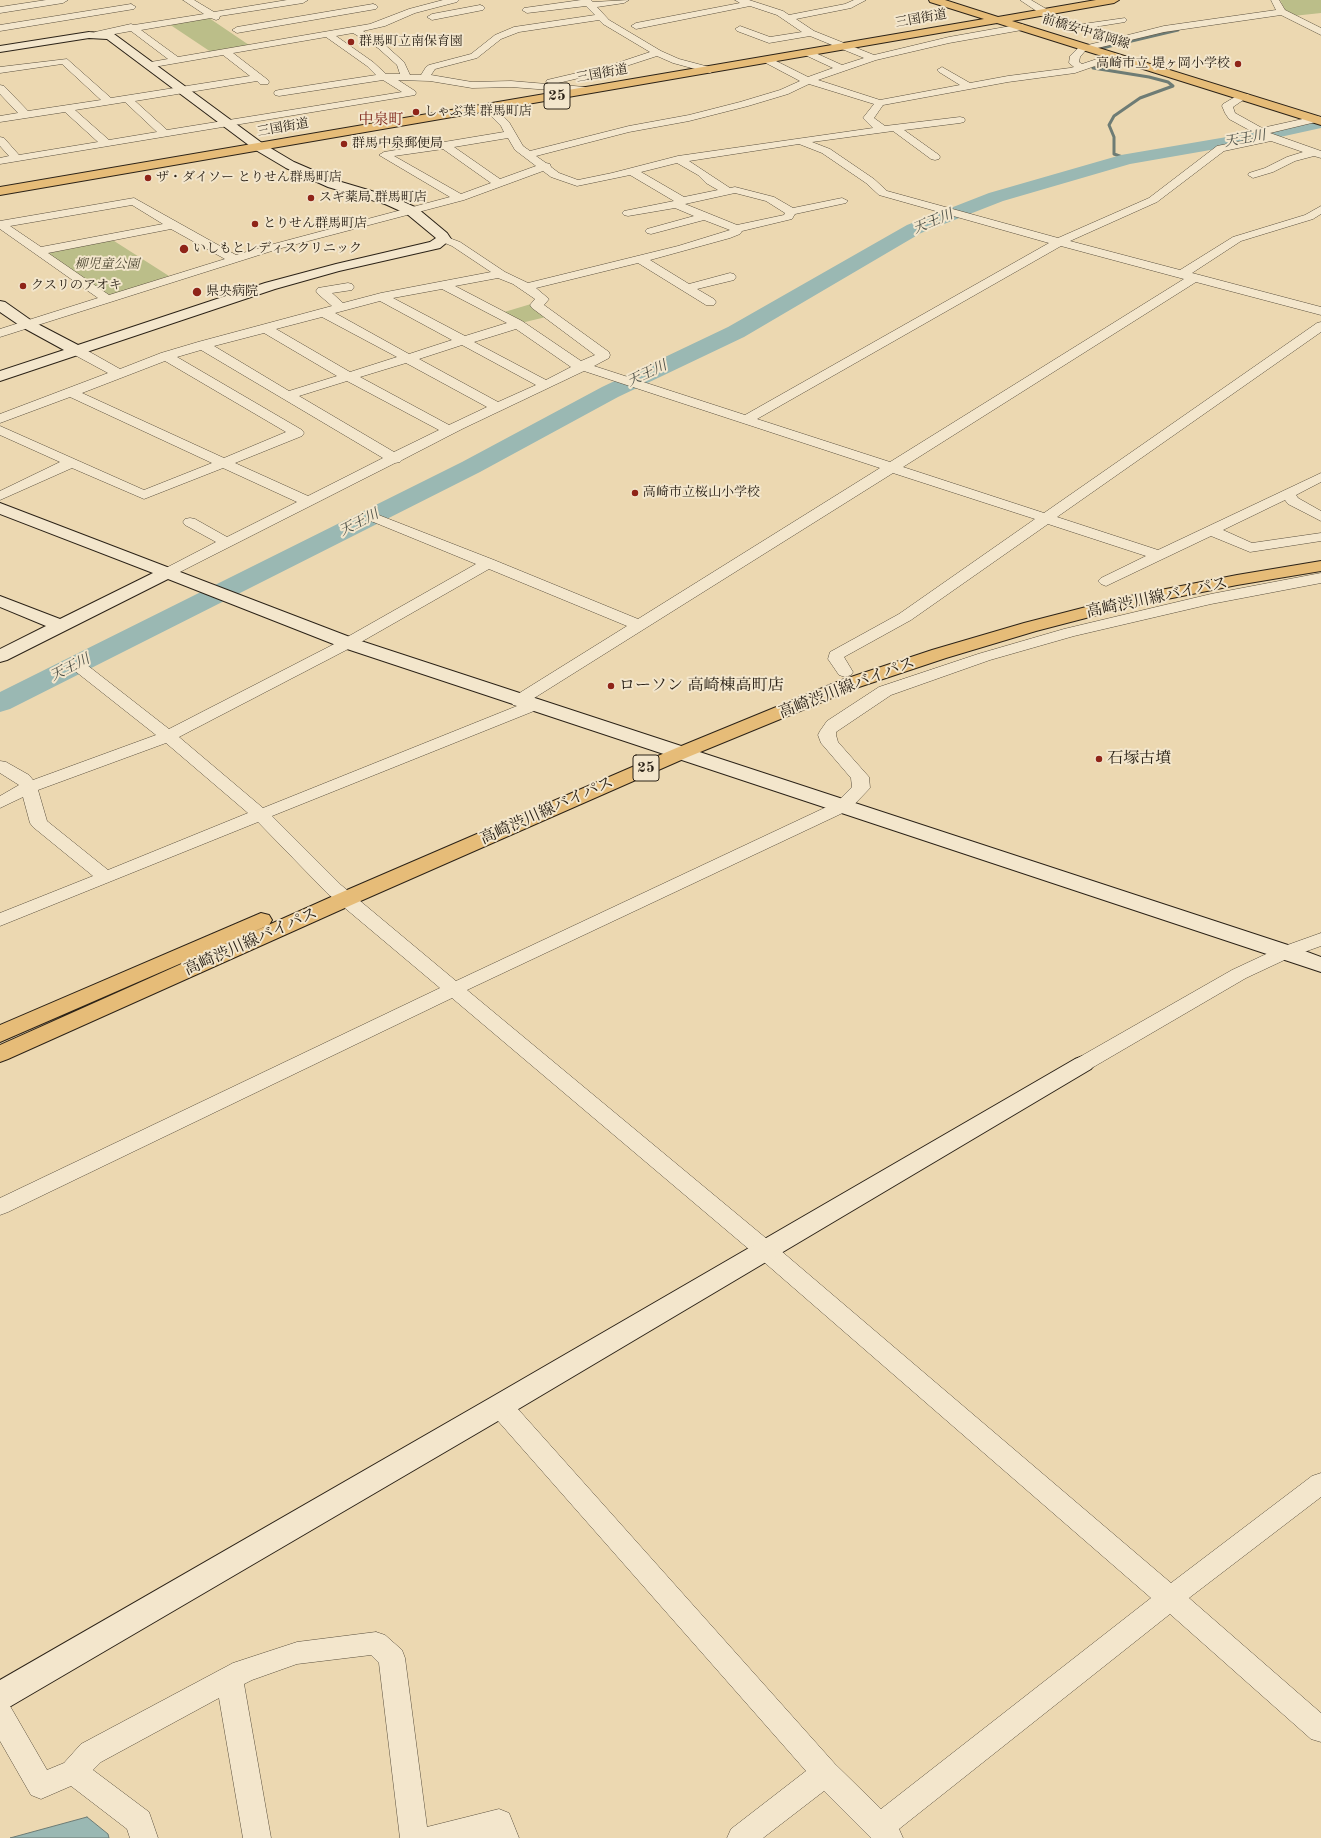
<!DOCTYPE html>
<html>
<head>
<meta charset="utf-8">
<style>
  body { margin:0 }
  canvas { display:block; background:#ecd8b1 }
</style>
</head>
<body>
<canvas width="1321" height="1838"></canvas>
<script>
const ctx = document.querySelector('canvas').getContext('2d');
ctx.lineJoin = 'round';
function fill(path, color) {
  ctx.fillStyle = color;
  ctx.fill(path, 'evenodd');
}
function toPath(rows) {
  const path = new Path2D();
  for (const r of rows) {
    path.moveTo(r[0], r[1]);
    for (let i = 2; i < r.length; i += 2) path.lineTo(r[i], r[i + 1]);
  }
  return path;
}
function stroke(path, color, width, dash) {
  ctx.strokeStyle = color;
  ctx.lineWidth = width;
  ctx.lineCap = dash ? 'butt' : 'round';
  ctx.setLineDash(dash || []);
  ctx.stroke(path);
}
function drawText(font, color, halo, rows, align = 'center') {
  ctx.font = font + ' "Old Standard TT","Noto Serif JP",serif';
  ctx.lineWidth = 4;
  ctx.setLineDash([]);
  ctx.textBaseline = 'middle';
  ctx.strokeStyle = halo;
  ctx.fillStyle = color;
  for (const [text, x, y, turn = 0] of rows) {
    ctx.save();
    ctx.translate(x, y);
    ctx.rotate((+turn || 0) * Math.PI / 180);
    ctx.textAlign = isNaN(turn) ? turn : align;
    if (halo) ctx.strokeText(text, 0, 0);
    ctx.fillText(text, 0, 0);
    ctx.restore();
  }
}
fill(toPath([
  [1280,0,1321,0,1321,13,1293,16,1285,10],
  [209,18,249,45,211,52,169,24],
  [111,239,169,276,112,295,105,295,47,253,52,250],
  [531,304,546,317,521,323,501,313]
]), '#bbbe89');
const water = toPath([
  [87,1817,108,1834,109,1838,10,1838,87,1817]
]);
fill(water, '#9ab8b3');
stroke(water, '#6e7c75', 1);
stroke(toPath([
  [1102,48,1178,30],
  [1093,68,1149,77,1168,82,1173,86,1140,98,1114,116,1109,125,1114,137,1114,154,1128,159]
]), '#6e7c75', 3);
fill(toPath([
  [1321,118,1321,128,1262,141,1130,164,1003,201,921,233,744,337,618,397,480,472,10,709,0,712,0,692,462,462,602,387,728,327,907,225,989,193,1121,155,1262,131,1321,118]
]), '#9ab8b3');
const street = toPath([
  [46,0,68,0,63,3,0,13,0,7,46,0],
  [183,0,194,0,214,12,287,0,308,0,303,3,220,16,219,19,216,20,211,18,141,30,178,57,370,24,409,9,443,0,459,0,457,2,415,13,385,26,363,31,384,44,404,62,410,75,421,75,426,67,429,65,471,54,495,35,514,27,595,15,586,6,527,13,522,10,524,8,581,0,591,0,593,2,629,0,624,3,597,7,609,20,661,51,679,59,713,68,715,70,710,73,673,63,657,56,617,69,554,84,594,88,595,90,590,93,511,87,472,88,430,81,398,80,415,91,416,93,415,95,0,164,0,158,9,156,0,146,0,137,4,138,19,155,98,142,65,112,0,122,0,116,18,113,0,94,0,85,4,86,28,111,101,100,62,64,0,73,0,67,67,59,111,98,250,76,223,55,148,68,145,67,143,65,145,63,168,59,131,31,98,37,93,34,95,32,131,24,134,25,204,14,183,0],
  [599,20,603,24,650,52,611,65,547,80,546,82,547,84,511,81,472,82,431,75,435,69,477,58,501,39,519,32,599,20],
  [353,33,378,48,397,65,400,74,386,74,373,62,336,36,353,33],
  [326,37,367,66,376,75,279,90,275,91,274,93,275,95,279,96,383,80,402,92,167,130,135,101,257,81,260,84,268,84,269,82,268,80,233,53,326,37],
  [125,102,157,132,109,140,75,110,125,102],
  [735,0,749,0,783,11,789,15,845,4,854,0,866,0,851,8,796,19,814,31,874,55,949,37,1022,24,1027,27,1022,30,949,43,876,60,818,80,880,100,960,85,939,72,937,70,942,67,970,83,1008,76,1070,68,1074,67,1069,63,1070,56,1079,47,1113,39,1055,22,1039,15,1038,12,1020,0,1031,0,1048,10,1049,13,1083,24,1125,18,1127,20,1125,22,1094,27,1124,36,1164,26,1276,10,1271,0,1279,0,1285,10,1321,28,1321,35,1281,15,1164,32,1085,51,1080,57,1079,62,1082,64,1115,53,1120,56,1118,58,1075,73,1008,82,883,105,874,118,885,126,960,117,964,118,965,120,964,122,960,123,904,130,939,155,940,157,939,159,935,160,931,159,893,131,812,142,830,149,874,179,887,191,1058,238,1149,198,1217,146,1262,137,1229,119,1225,113,1222,106,1223,104,1240,94,1248,94,1249,96,1233,107,1235,113,1262,128,1316,116,1320,117,1321,119,1320,121,1270,133,1321,151,1321,158,1314,156,1295,161,1273,172,1253,178,1248,175,1249,173,1265,168,1287,157,1303,152,1271,141,1224,151,1157,202,1070,241,1180,270,1233,237,1305,215,1321,206,1321,214,1313,219,1241,241,1192,273,1321,307,1321,315,1196,282,903,467,1044,513,1317,323,1321,322,1321,332,1057,517,1158,550,1321,473,1321,482,1296,495,1298,498,1321,511,1321,521,1288,504,1285,500,1223,530,1252,543,1321,533,1321,541,1250,552,1211,536,1106,586,1101,584,1098,581,1101,578,1146,556,1048,524,911,620,844,657,853,672,851,675,845,677,839,675,828,659,830,652,899,614,1035,519,893,473,531,700,539,701,541,705,539,709,272,816,341,885,456,981,837,802,852,787,851,778,821,743,818,735,820,731,827,721,879,687,978,654,1064,629,1211,594,1321,573,1321,583,1211,604,1074,636,990,660,891,695,836,732,836,735,838,742,869,777,870,788,849,810,467,990,773,1244,1171,1583,1312,1476,1321,1473,1321,1497,1189,1598,1321,1713,1321,1742,1311,1739,1170,1614,899,1829,903,1838,871,1838,824,1791,763,1838,727,1838,731,1829,806,1771,491,1413,488,1406,491,1399,500,1397,509,1399,835,1764,881,1809,1151,1598,757,1256,452,998,8,1212,0,1215,0,1198,440,988,327,893,258,822,0,926,0,913,93,876,33,827,30,823,23,797,0,808,0,796,19,785,0,773,0,761,6,762,29,775,33,780,156,735,75,671,73,668,75,665,81,663,87,665,169,729,342,640,476,564,371,521,369,518,371,515,376,514,494,560,638,619,880,468,584,371,462,429,402,460,400,462,395,463,172,576,167,578,162,576,159,573,162,570,216,542,185,525,183,522,185,519,190,518,195,519,227,537,297,502,223,468,144,499,72,468,0,500,0,491,60,462,0,435,0,426,144,490,212,463,70,397,0,423,0,414,108,373,71,353,70,350,71,347,81,347,120,369,161,353,198,342,332,306,318,294,316,291,318,288,348,283,352,284,354,287,352,290,332,293,343,303,381,293,491,272,452,246,440,241,438,239,440,237,444,236,460,242,505,272,528,283,678,246,730,230,704,220,651,234,647,233,645,231,647,229,694,216,675,208,628,216,624,215,622,213,624,211,674,201,630,175,577,186,551,177,543,171,464,200,278,249,0,337,0,329,98,298,0,229,0,221,134,198,236,255,270,245,450,197,379,155,384,152,504,132,501,126,484,109,483,107,484,105,492,105,509,122,523,146,530,151,629,126,689,115,740,102,780,90,800,81,764,62,762,60,764,58,770,58,808,77,833,68,805,55,803,53,805,51,811,51,842,65,864,58,810,36,769,43,737,31,735,29,740,26,770,37,802,32,777,15,750,6,636,29,631,26,636,23,740,3,735,0],
  [809,84,874,104,863,118,873,128,678,156,612,173,578,180,559,173,551,167,550,164,546,163,536,156,629,132,689,121,748,106,788,94,809,84],
  [508,138,515,150,536,166,500,179,454,147,508,138],
  [799,144,822,153,866,183,879,195,1049,243,745,415,594,366,609,358,610,355,609,352,544,305,549,299,536,288,638,263,706,305,714,305,716,302,714,299,697,289,734,280,736,277,734,274,730,273,689,284,650,260,730,238,740,234,742,231,792,219,795,214,846,203,848,201,842,198,793,208,774,197,735,187,730,188,689,161,799,144],
  [443,149,491,183,461,194,394,156,443,149],
  [677,163,698,175,706,183,718,190,684,197,641,172,677,163],
  [735,193,766,201,785,213,784,215,737,225,685,204,735,193],
  [132,205,163,224,41,247,10,226,132,205],
  [171,229,225,259,109,295,48,253,171,229],
  [1061,246,1184,279,890,462,757,419,1061,246],
  [498,278,513,284,535,299,530,305,532,308,595,355,581,361,522,321,455,286,498,278],
  [442,289,507,323,465,336,393,298,442,289],
  [380,301,452,340,409,354,335,313,380,301],
  [322,317,397,357,350,372,276,329,322,317],
  [516,329,571,367,546,380,474,342,516,329],
  [264,333,337,376,289,391,214,346,264,333],
  [462,345,536,385,498,402,419,359,462,345],
  [201,350,383,458,308,496,235,463,302,436,304,433,302,430,177,357,201,350],
  [165,361,286,432,224,458,82,393,165,361],
  [406,363,487,407,449,425,360,377,406,363],
  [347,381,439,430,394,452,299,396,347,381],
  [489,569,627,626,513,697,511,701,513,705,517,706,263,808,179,737,354,646,489,569],
  [166,743,248,813,108,870,47,821,38,790,166,743],
  [131,4,136,7,134,9,0,31,0,25,131,4],
  [373,4,376,5,378,7,376,9,237,33,232,30,237,27,373,4],
  [480,5,483,6,485,8,483,10,432,20,427,17,432,14,480,5],
  [1321,933,1321,946,1293,956,1246,978,1090,1069,1083,1071,1076,1069,1073,1064,1076,1059,1232,970,1279,948,1321,933],
  [376,1632,385,1635,402,1650,405,1658,427,1827,499,1809,509,1813,519,1838,400,1838,379,1663,371,1655,297,1664,252,1680,244,1684,271,1838,243,1838,219,1698,101,1762,93,1770,149,1812,158,1838,130,1838,127,1829,71,1786,41,1799,31,1795,0,1741,0,1703,10,1706,47,1770,64,1763,81,1744,233,1663,297,1642,376,1632]
]);
const secondary = toPath([
  [89,32,114,34,262,143,294,162,338,181,395,198,417,208,447,233,451,239,440,248,339,271,275,289,0,381,0,371,64,350,22,327,0,312,0,301,5,302,32,321,78,345,265,283,336,264,430,242,436,238,407,214,385,204,328,187,286,168,254,149,107,39,89,38,0,52,0,46,89,32],
  [0,503,355,639,1294,947,1321,957,1321,972,341,647,168,579,7,660,0,662,0,649,46,626,0,607,0,596,60,619,153,573,0,514,0,503],
  [1083,1056,1091,1059,1095,1064,1091,1069,510,1414,11,1706,0,1710,0,1680,490,1398,1075,1059,1083,1056]
]);
const primary = toPath([
  [929,0,945,0,998,17,1096,0,1119,0,1114,3,1012,21,1321,117,1321,125,997,23,0,195,0,187,984,19,930,2,929,0],
  [1321,561,1321,571,1237,585,1132,606,1036,631,946,658,856,688,688,757,356,903,8,1059,0,1062,0,1045,340,893,674,749,842,680,932,650,1024,623,1125,597,1237,575,1321,561],
  [261,913,269,915,272,920,269,925,0,1042,0,1025,261,913]
]);
stroke(street, '#5b503e', 1);
stroke(secondary, '#2b2217', 2);
stroke(primary, '#2b2217', 2);
fill(street, '#f3e6cc');
fill(secondary, '#f3e6cc');
fill(primary, '#e6bc78');
for (const [x, y, r, color] of [
  [351,42,4,"#8f2418"],
  [1238,64,4,"#8f2418"],
  [416,112,4,"#8f2418"],
  [344,144,4,"#8f2418"],
  [148,178,4,"#8f2418"],
  [311,198,4,"#8f2418"],
  [255,224,4,"#8f2418"],
  [184,249,5,"#8f2418"],
  [23,286,4,"#8f2418"],
  [197,292,5,"#8f2418"],
  [635,493,4,"#8f2418"],
  [611,686,4,"#8f2418"],
  [1099,759,4,"#8f2418"]
]) {
  const dot = new Path2D();
  dot.arc(x, y, r, 0, 2 * Math.PI);
  ctx.fillStyle = color;
  ctx.fill(dot);
  stroke(dot, '#f3e6cc', 1.5);
}
drawText('13px', '#2b2217', '#f3e6cc', [
  ["三国街道",921,19,-10],
  ["前橋安中富岡線",1086,32,17],
  ["三国街道",602,74,-10],
  ["三国街道",283,128,-10]
]);
drawText('13px', '#2b2217', '#f3e6cc', [
  ["群馬町立南保育園",359,42],
  ["高崎市立 堤ヶ岡小学校",1230,64,"right"],
  ["しゃぶ葉 群馬町店",424,112],
  ["群馬中泉郵便局",352,144],
  ["ザ・ダイソー とりせん群馬町店",156,178],
  ["スギ薬局 群馬町店",319,198],
  ["とりせん群馬町店",263,224],
  ["いしもとレディスクリニック",193,249],
  ["クスリのアオキ",31,286],
  ["県央病院",206,292],
  ["高崎市立桜山小学校",643,493]
], 'left');
drawText('italic 13px', '#4f4934', '#f3e6cc', [
  ["柳児童公園",107,265]
]);
drawText('italic 14px', '#4c4f46', '#f3e6cc', [
  ["天王川",1245,139,-10],
  ["天王川",933,222,-23],
  ["天王川",647,374,-25],
  ["天王川",359,523,-27],
  ["天王川",70,668,-27]
]);
for (const [x, y, w] of [
  [557,96,26],
  [646,768,26]
]) {
  const box = new Path2D();
  box.roundRect(x - w / 2, y - 13, w, 26, 3);
  ctx.fillStyle = '#f3e6cc';
  ctx.fill(box);
  stroke(box, '#2b2217', 1);
}
drawText('bold 15px', '#2b2217', null, [
  ["25",557,96],
  ["25",646,768]
]);
drawText('15px', '#7a1f14', '#f3e6cc', [
  ["中泉町",381,120]
]);
drawText('16px', '#2b2217', '#f3e6cc', [
  ["高崎渋川線バイパス",1157,598,-12],
  ["高崎渋川線バイパス",847,688,-21],
  ["高崎渋川線バイパス",547,811,-24],
  ["高崎渋川線バイパス",251,942,-24]
]);
drawText('16px', '#2b2217', '#f3e6cc', [
  ["ローソン 高崎棟高町店",619,686],
  ["石塚古墳",1107,759]
], 'left');
</script>
</body>
</html>
